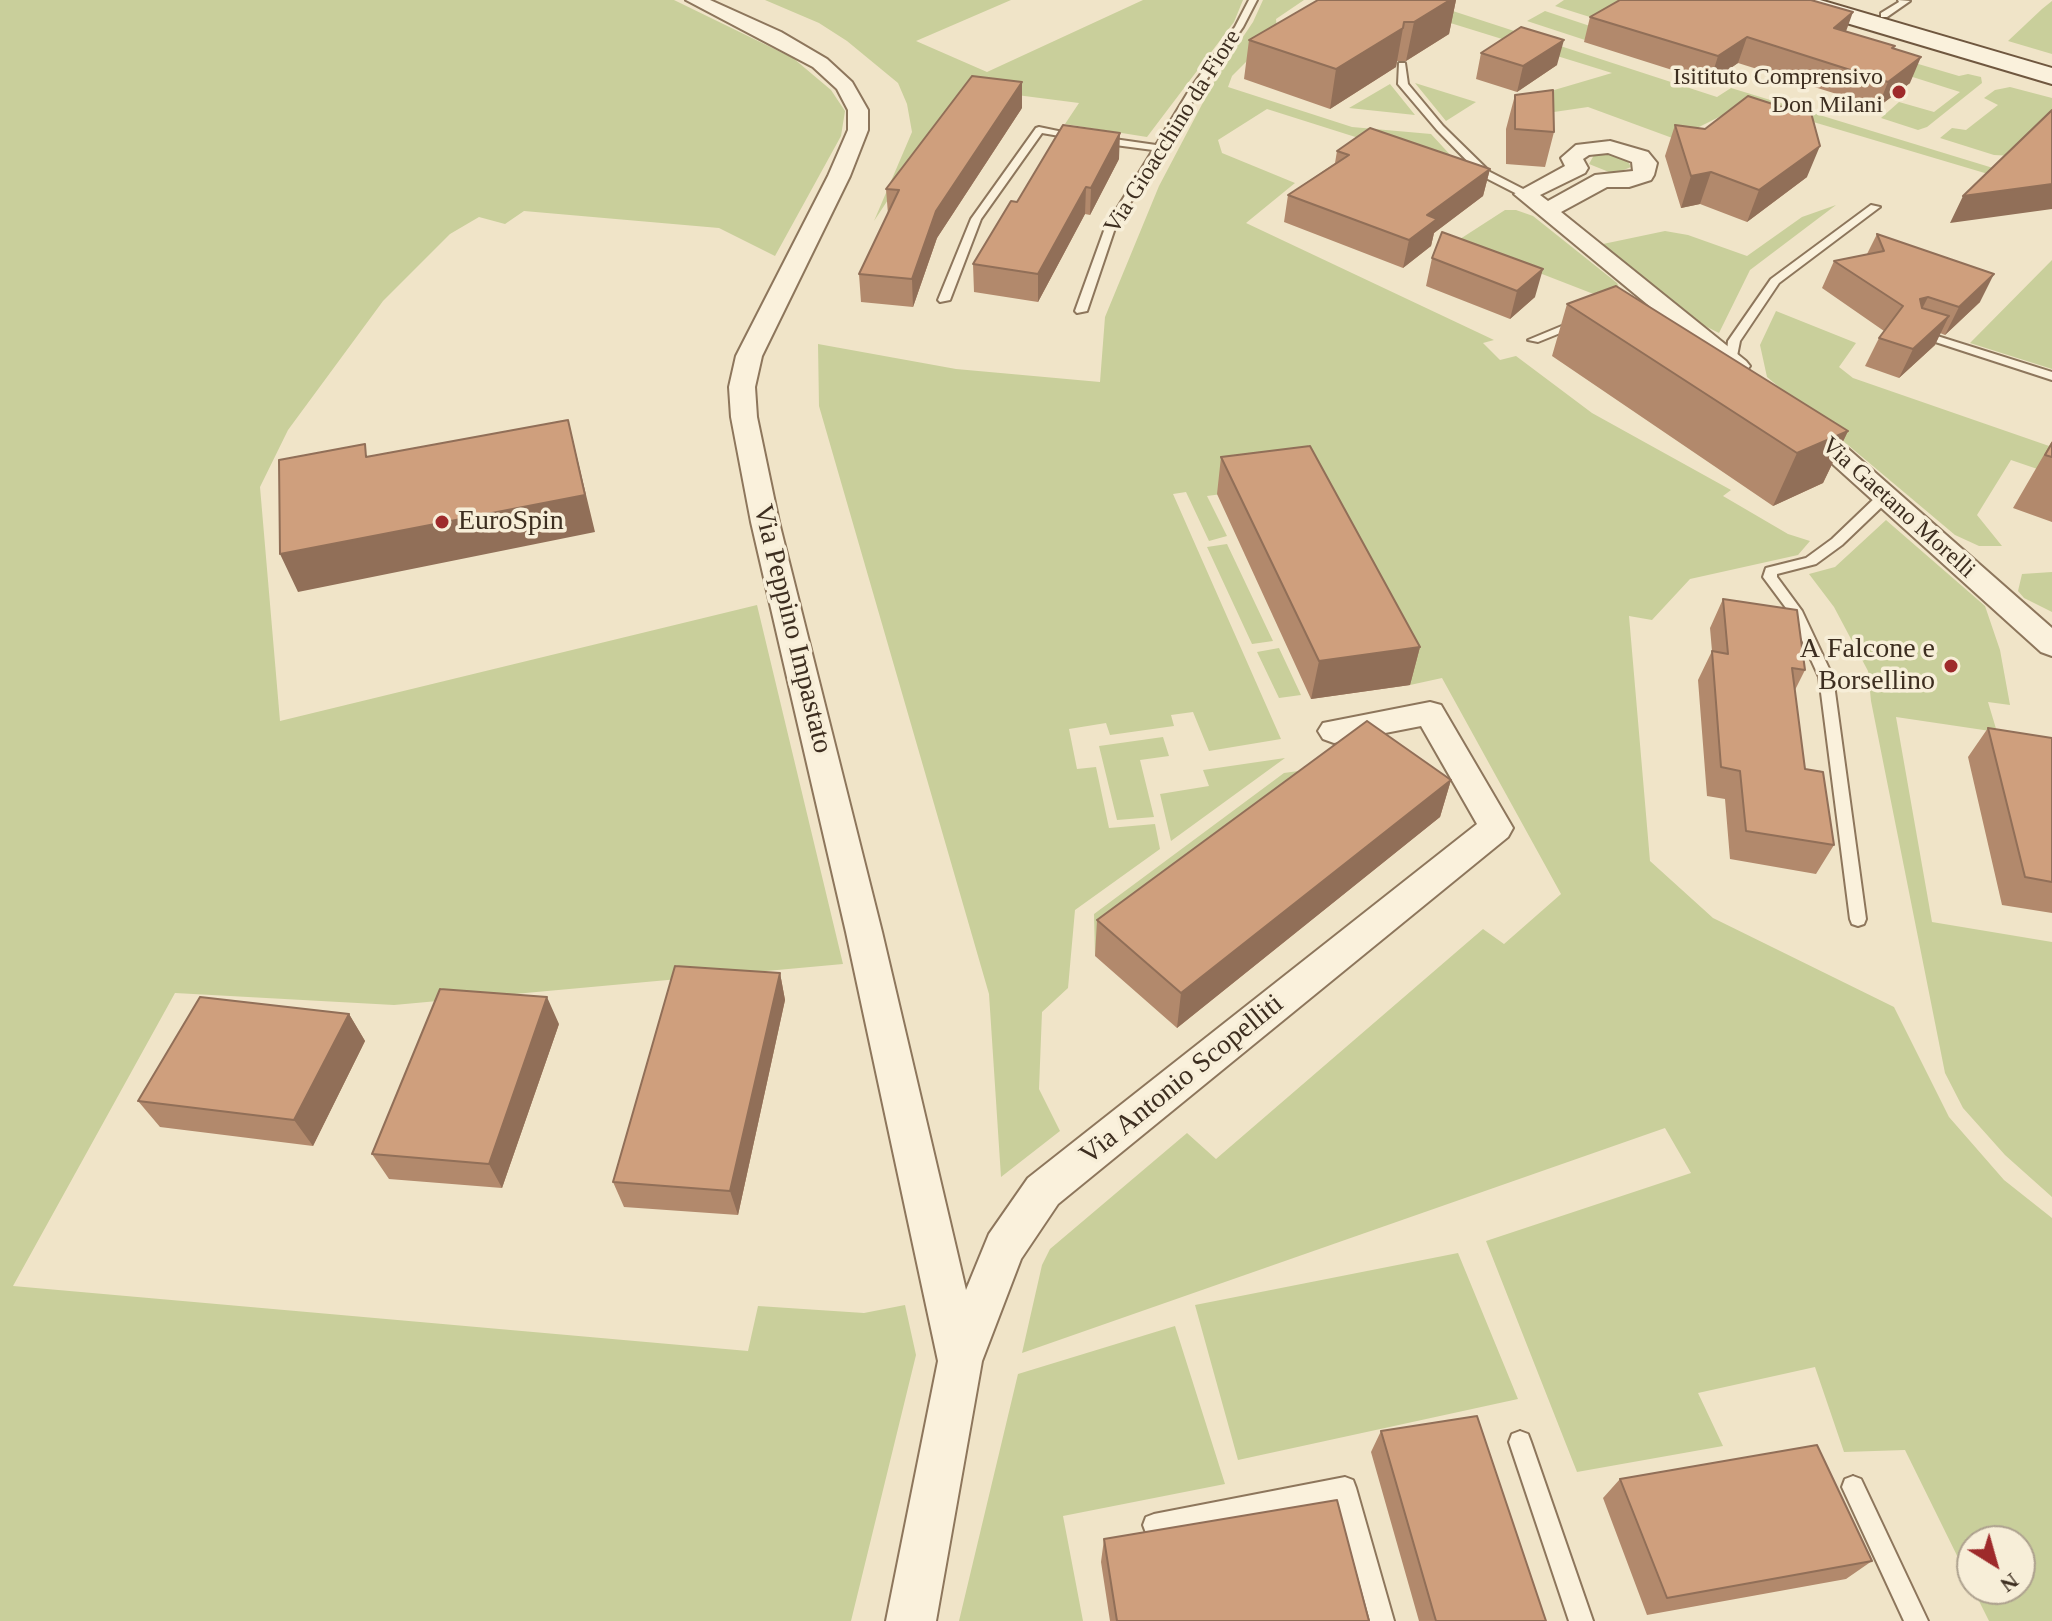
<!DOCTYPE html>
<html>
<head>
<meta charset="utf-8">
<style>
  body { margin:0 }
  #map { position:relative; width:2052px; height:1621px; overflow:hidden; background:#f0e4c8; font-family:"Times New Roman",serif }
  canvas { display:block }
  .north { position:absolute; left:1956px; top:1525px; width:80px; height:80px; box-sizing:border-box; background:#f7eed8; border:2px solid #ada18e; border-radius:50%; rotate:143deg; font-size:22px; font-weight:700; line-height:32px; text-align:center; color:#3d2e20 }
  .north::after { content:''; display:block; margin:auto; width:28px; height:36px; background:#9e2a2b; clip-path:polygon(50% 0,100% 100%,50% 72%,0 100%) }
</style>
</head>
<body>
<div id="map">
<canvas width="2052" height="1621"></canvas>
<div class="north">N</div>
</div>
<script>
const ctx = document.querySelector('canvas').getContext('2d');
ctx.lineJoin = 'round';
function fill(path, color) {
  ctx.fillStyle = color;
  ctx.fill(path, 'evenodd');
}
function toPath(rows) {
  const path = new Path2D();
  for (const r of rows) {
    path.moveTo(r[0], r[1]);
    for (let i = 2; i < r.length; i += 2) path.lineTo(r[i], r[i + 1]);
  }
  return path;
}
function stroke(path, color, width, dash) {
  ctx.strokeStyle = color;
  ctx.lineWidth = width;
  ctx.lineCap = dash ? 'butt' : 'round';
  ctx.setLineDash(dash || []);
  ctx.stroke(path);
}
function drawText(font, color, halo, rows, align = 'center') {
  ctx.font = font + ' "Times New Roman",serif';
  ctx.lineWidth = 7;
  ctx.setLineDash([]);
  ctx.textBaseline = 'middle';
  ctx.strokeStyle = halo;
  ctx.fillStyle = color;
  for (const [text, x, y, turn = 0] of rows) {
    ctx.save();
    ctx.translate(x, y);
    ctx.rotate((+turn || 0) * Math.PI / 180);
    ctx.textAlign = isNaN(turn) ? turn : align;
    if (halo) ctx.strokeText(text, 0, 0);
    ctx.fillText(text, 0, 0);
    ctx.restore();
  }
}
fill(toPath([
  [0,0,674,0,793,58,831,90,845,111,841,136,775,256,719,228,524,211,505,224,479,217,450,234,383,301,288,430,260,487,280,721,757,605,843,964,394,1005,175,993,13,1286,748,1351,758,1306,864,1313,905,1305,916,1355,851,1621,0,1621],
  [765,0,1011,0,916,41,987,72,1143,0,1243,0,1234,22,1147,137,1065,124,1079,103,962,88,874,221,912,132,907,104,898,83,847,41,819,23],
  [1263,0,1304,0,1276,19,1277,31,1232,76,1228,87,1352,127,1431,134,1466,172,1267,109,1218,140,1222,153,1295,183,1246,223,1494,340,1483,343,1500,360,1516,356,1592,413,1731,490,1723,496,1788,534,1810,541,1798,555,1690,579,1652,620,1629,616,1650,861,1713,918,1894,1007,1949,1117,2004,1180,2052,1218,2052,1621,1989,1621,1973,1589,2020,1589,2020,1541,1972,1541,1972,1586,1905,1450,1844,1452,1815,1367,1698,1393,1723,1446,1577,1472,1486,1241,1691,1173,1665,1128,1022,1353,1042,1265,1050,1249,1187,1133,1216,1159,1483,929,1504,944,1561,894,1442,678,1410,685,1304,483,1207,496,1227,536,1209,541,1186,492,1173,494,1281,739,1209,751,1193,712,1171,715,1174,726,1110,735,1106,723,1069,729,1077,769,1096,767,1109,828,1155,824,1160,849,1075,910,1068,988,1042,1012,1039,1089,1060,1131,1001,1177,989,994,819,406,818,344,956,369,1100,382,1105,317,1159,186,1218,74,1253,22],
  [1376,0,1419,0,1717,97,1731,88,2052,186,2025,185,1810,121,1729,112,1675,139,1588,107,1554,112,1517,101,1612,73],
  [1564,0,1690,0,1612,24,1555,6],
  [2052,1,2052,54,2008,41,2042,9],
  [1545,11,1602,30,1585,40,1527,21],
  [1898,58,1959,76,1968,74,1981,77,1982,83,1927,127,1918,130,1881,118,1899,102,1934,112,1960,92,1900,73],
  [1415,83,1476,102,1446,121],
  [1390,84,1415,115,1349,108],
  [2010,87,2052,98,2052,124,2013,156,1994,155,1940,138,1952,128,1966,130,1998,105,1984,98,1995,90],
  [1610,154,1627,160,1631,167,1614,174,1589,164,1594,155],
  [1836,205,1750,270,1719,333,1697,322,1603,244,1665,231,1688,235,1747,256,1802,217],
  [1505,210,1516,210,1533,216,1617,283,1620,290,1603,295,1591,293,1457,241],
  [2052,260,2052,369,1970,343],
  [1776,311,1856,343,1839,367,1853,378,2052,447,2052,474,2011,460,1977,515,2002,546,1979,546,1955,535,1767,377,1760,345],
  [1886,520,1985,606,2000,650,2010,705,1988,702,1997,732,1896,717,1932,922,2052,942,2052,1197,2005,1155,1963,1108,1945,1073,1871,701,1868,671,1834,607,1809,574,1835,567],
  [1227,544,1273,641,1252,644,1207,547],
  [2052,572,2052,612,2024,598,2018,591,2022,574],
  [1279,648,1301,695,1279,698,1257,652],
  [1163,737,1169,756,1140,760,1154,817,1117,820,1099,746],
  [1285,758,1171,841,1160,794,1209,786,1203,770],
  [1327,767,1095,956,1094,914,1284,773],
  [1458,1253,1518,1399,1238,1460,1195,1305],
  [1175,1326,1225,1484,1063,1516,1083,1621,959,1621,1018,1374]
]), '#c9cf9b');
const lane = toPath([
  [1249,0,1257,0,1243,27,1200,89,1115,228,1087,311,1077,313,1075,311,1105,228,1153,150,1100,143,1095,140,1100,137,1156,145,1190,89,1235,27,1249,0],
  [1898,0,1910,1,1887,17,1881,17,1881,13,1899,2,1898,0],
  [1399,63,1405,63,1408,84,1443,126,1490,172,1529,192,1529,196,1521,196,1482,176,1437,130,1398,84,1399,63],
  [1039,127,1082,136,1077,139,1042,133,981,219,950,300,940,302,938,300,971,219,1036,128,1039,127],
  [1871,205,1880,207,1779,283,1740,341,1736,361,1730,365,1726,364,1728,341,1771,279,1871,205],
  [1581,318,1585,319,1585,323,1538,342,1528,340,1581,318],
  [1918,330,2052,372,2052,380,1914,335,1914,331,1918,330],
  [1883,494,1890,498,1888,501,1842,545,1816,564,1777,574,1777,577,1802,611,1833,677,1866,919,1864,924,1858,926,1852,924,1850,919,1819,677,1789,612,1763,577,1766,568,1806,558,1832,539,1878,495,1883,494],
  [1520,1431,1528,1434,1531,1442,1593,1621,1569,1621,1509,1442,1512,1434,1520,1431],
  [1853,1476,1861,1479,1928,1621,1904,1621,1842,1487,1845,1479,1853,1476],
  [1345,1477,1353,1480,1356,1488,1394,1621,1370,1621,1337,1501,1154,1536,1146,1533,1143,1525,1146,1517,1154,1514,1345,1477]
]);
const street = toPath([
  [686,0,710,0,781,32,827,59,852,82,868,110,868,130,850,176,762,356,755,387,757,417,779,522,882,932,966,1290,989,1234,1028,1178,1477,824,1421,726,1334,743,1323,739,1318,731,1323,723,1430,702,1441,705,1513,828,1508,837,1058,1204,1021,1259,982,1361,936,1621,886,1621,938,1361,846,932,751,522,731,417,729,387,736,356,828,176,848,130,848,110,837,89,813,67,686,0],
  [1610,141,1648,152,1657,163,1654,175,1651,180,1629,187,1607,187,1561,212,1746,361,1750,366,1746,371,1728,371,1514,194,1565,166,1561,158,1576,145,1610,141],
  [1608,153,1632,162,1633,171,1595,175,1548,201,1540,195,1585,173,1588,168,1583,159,1589,155,1608,153],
  [1804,416,1813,418,2052,628,2052,656,2041,652,1795,430,1791,424,1795,418,1804,416]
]);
const secondary = toPath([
  [1782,0,1820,0,2052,68,2052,84,1786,5,1782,0]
]);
stroke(lane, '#8d765c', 4);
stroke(street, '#8d765c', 4);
stroke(secondary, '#6f573f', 4);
fill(lane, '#faf1dc');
fill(street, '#faf1dc');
fill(secondary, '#faf1dc');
fill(toPath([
  [1318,0,1456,0,1449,34,1406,61,1397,61,1396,67,1330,109,1244,79,1249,40],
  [1590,17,1846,31,1894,49,1910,83,1878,107,1738,63,1710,82,1584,42],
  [1481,53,1557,65,1517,92,1476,79],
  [1515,95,1554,132,1545,167,1506,164,1506,129],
  [1022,108,937,238,913,307,861,302,859,274,888,214,886,189],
  [1675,125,1807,177,1747,222,1700,204,1681,208,1665,156],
  [1337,151,1490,169,1483,196,1434,233,1431,246,1403,268,1284,222,1288,195,1335,163],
  [1119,159,1090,215,1085,214,1038,302,974,292,973,264,1017,202],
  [1877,234,1980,302,1945,335,1940,333,1935,345,1899,378,1865,366,1879,338,1884,331,1822,288,1834,261,1867,254],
  [1432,258,1535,297,1510,319,1426,286],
  [1567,304,1848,431,1823,483,1773,506,1552,356],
  [2052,441,2052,522,2013,508],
  [1221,457,1420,647,1410,685,1311,699,1217,494],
  [1723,599,1805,670,1795,690,1805,769,1834,845,1816,874,1730,859,1725,799,1707,796,1698,680,1712,651,1710,628],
  [1988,728,2052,738,2052,913,2002,905,1968,757],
  [1451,780,1440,817,1177,1028,1095,956,1097,920],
  [780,973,785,1000,738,1215,624,1207,613,1182],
  [349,1014,365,1041,313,1146,160,1127,138,1101],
  [559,1024,502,1188,389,1179,372,1154],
  [1381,1431,1546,1621,1419,1621,1371,1452],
  [1620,1479,1872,1561,1846,1579,1647,1615,1603,1498],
  [1104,1539,1369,1621,1110,1621,1101,1562]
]), '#b2896c');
fill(toPath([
  [1450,0,1456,0,1449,34,1406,61,1414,22],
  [1853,12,1844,37,1834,28],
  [1403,28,1396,67,1330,109,1336,69],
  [1747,37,1738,63,1710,82,1718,56],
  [1564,40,1557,65,1517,92,1523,66],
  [1921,57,1910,83,1878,107,1888,82],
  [1022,82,1022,108,937,238,913,307,912,279,936,211],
  [1120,133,1119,159,1090,215,1091,188],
  [1820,146,1807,177,1747,222,1759,190],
  [1490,169,1483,196,1434,233,1431,246,1403,268,1409,240,1427,215],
  [1711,172,1700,204,1681,208,1691,176],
  [2052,184,2052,209,1950,223,1963,196],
  [1086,187,1085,214,1038,302,1038,274],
  [1543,269,1535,297,1510,319,1517,291],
  [1994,274,1980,302,1945,335,1959,307],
  [1928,297,1914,325,1920,299],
  [1949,316,1935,345,1899,378,1913,349],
  [568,420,595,532,298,592,280,554],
  [1848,431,1823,483,1773,506,1797,453],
  [1420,647,1410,685,1311,699,1319,661],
  [1451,780,1440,817,1177,1028,1181,993],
  [780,973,785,1000,738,1215,730,1191],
  [547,997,559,1024,502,1188,489,1164],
  [349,1014,365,1041,313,1146,294,1120]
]), '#916f58');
const building = toPath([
  [1318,0,1450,0,1414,22,1404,22,1403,28,1336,69,1249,40,1318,0],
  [1620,0,1811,0,1853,12,1834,28,1895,46,1892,48,1921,57,1888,82,1747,37,1718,56,1590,17,1620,0],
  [1521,27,1564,40,1523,66,1481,53,1521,27],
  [972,76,1022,82,936,211,912,279,859,274,899,190,886,189,972,76],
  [1553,90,1554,132,1515,129,1515,95,1553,90],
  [1748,96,1794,111,1810,109,1820,146,1759,190,1711,172,1691,176,1675,125,1705,129,1748,96],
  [2052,110,2052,184,1963,196,2052,110],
  [1063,125,1120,133,1091,188,1086,187,1038,274,973,264,1011,201,1017,202,1063,125],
  [1370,128,1490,169,1427,215,1437,219,1409,240,1288,195,1349,155,1337,151,1370,128],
  [1442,232,1543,269,1517,291,1432,258,1442,232],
  [1877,234,1994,274,1959,307,1928,297,1920,299,1922,308,1949,316,1913,349,1879,338,1903,306,1834,261,1884,251,1877,234],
  [1616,286,1848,431,1797,453,1567,304,1616,286],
  [568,420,585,495,280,554,279,460,365,444,366,457,568,420],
  [2052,443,2052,457,2045,455,2052,443],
  [1310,446,1420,647,1319,661,1221,457,1310,446],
  [1723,599,1797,610,1805,670,1792,668,1805,769,1823,772,1834,845,1746,831,1740,771,1721,767,1712,651,1728,654,1723,599],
  [1367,721,1451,780,1181,993,1097,920,1367,721],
  [1988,728,2052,738,2052,882,2025,877,1988,728],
  [675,966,780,973,730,1191,613,1182,675,966],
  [440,989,547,997,489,1164,372,1154,440,989],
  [200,997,349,1014,294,1120,138,1101,200,997],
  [1477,1416,1546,1621,1436,1621,1381,1431,1477,1416],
  [1817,1445,1872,1561,1667,1598,1620,1479,1817,1445],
  [1337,1500,1369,1621,1117,1621,1104,1539,1337,1500]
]);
fill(building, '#cf9f7d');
stroke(building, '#916f58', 2);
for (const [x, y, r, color] of [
  [1899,92,8,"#9e2a2b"],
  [442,522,8,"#9e2a2b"],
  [1951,666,8,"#9e2a2b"]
]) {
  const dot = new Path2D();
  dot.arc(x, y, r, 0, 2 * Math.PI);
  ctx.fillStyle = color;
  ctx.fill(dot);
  stroke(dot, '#f7eed8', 3);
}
drawText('24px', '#3d2e20', '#f7eed8', [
  ["Isitituto Comprensivo",1883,78],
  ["Don Milani",1883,106]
], 'right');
drawText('24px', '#3d2e20', '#f7eed8', [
  ["Via Gioacchino da Fiore",1173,132,-58],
  ["Via Gaetano Morelli",1898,508,42]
]);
drawText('28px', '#3d2e20', '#f7eed8', [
  ["EuroSpin",458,522],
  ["A Falcone e",1935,650,"right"],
  ["Borsellino",1935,682,"right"]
], 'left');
drawText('28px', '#3d2e20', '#f7eed8', [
  ["Via Peppino Impastato",792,629,76],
  ["Via Antonio Scopelliti",1182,1080,-39]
]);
</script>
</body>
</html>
